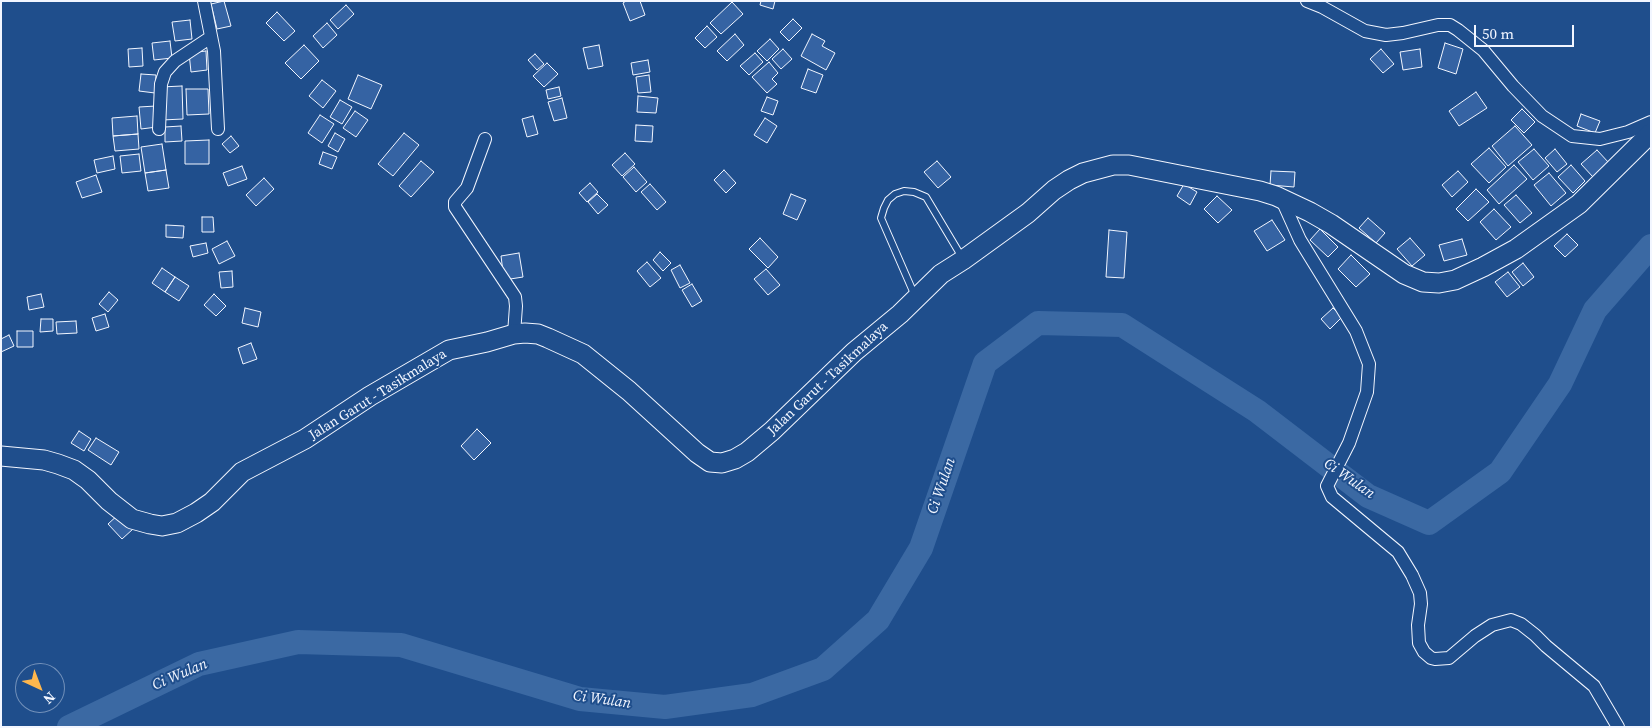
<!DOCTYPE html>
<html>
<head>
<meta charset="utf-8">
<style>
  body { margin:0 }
  #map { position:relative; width:1652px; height:728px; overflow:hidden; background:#1f4e8c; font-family:"Source Serif 4",serif }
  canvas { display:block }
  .frame { position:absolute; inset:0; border:2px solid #f2f6ff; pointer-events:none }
  .north { position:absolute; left:15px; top:663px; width:50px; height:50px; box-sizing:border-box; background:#1f4e8c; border:1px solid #7391ba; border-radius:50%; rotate:137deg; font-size:14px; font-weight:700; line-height:20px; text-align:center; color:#f2f6ff }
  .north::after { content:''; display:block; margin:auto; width:18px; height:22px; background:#ffb74d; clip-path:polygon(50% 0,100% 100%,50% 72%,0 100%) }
  .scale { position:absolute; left:1474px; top:25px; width:100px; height:22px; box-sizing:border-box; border:2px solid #f2f6ff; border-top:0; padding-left:6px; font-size:15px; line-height:18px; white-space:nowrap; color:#f2f6ff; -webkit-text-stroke:4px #1f4e8c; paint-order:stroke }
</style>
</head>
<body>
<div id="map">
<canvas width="1652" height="728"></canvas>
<div class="frame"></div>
<div class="north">N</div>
<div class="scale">50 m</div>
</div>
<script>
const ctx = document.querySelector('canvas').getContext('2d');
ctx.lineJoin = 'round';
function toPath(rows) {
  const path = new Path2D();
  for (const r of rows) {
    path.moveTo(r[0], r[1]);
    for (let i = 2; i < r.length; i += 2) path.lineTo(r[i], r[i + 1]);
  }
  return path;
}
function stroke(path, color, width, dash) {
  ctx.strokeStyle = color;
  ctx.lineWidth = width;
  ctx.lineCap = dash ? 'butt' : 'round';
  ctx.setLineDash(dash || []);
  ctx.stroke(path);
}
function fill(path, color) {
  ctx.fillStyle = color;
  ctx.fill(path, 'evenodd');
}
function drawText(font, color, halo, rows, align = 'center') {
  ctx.font = font + ' "Source Serif 4",serif';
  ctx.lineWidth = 4;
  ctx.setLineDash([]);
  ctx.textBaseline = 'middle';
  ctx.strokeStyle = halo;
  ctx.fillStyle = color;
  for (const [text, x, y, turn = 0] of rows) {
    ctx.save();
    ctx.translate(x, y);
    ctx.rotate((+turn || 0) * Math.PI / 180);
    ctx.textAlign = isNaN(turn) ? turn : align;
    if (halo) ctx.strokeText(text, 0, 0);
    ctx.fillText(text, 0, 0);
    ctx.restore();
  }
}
stroke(toPath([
  [69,727,199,664,298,642,401,645,580,699,665,707,752,695,823,669,878,620,921,548,985,363,1038,323,1122,325,1257,411,1368,496,1429,523,1500,472,1560,384,1595,310,1651,246]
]), '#3b69a3', 24);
const building = toPath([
  [224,1,231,26,217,29,211,4,224,1],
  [626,1,640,1,645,15,630,21,623,3,626,1],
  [761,1,775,1,773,9,760,5,761,1],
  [732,2,743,14,721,34,710,23,732,2],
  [346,5,354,14,338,29,330,20,346,5],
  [277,12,295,31,284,41,266,23,277,12],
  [793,19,802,28,789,41,780,32,793,19],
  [190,20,192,39,175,41,172,22,190,20],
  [327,23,337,35,323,48,313,36,327,23],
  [707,26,717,37,705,48,695,38,707,26],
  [735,34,744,45,727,61,717,51,735,34],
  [812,34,825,41,822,46,835,53,826,70,801,56,812,34],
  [770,39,779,49,767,61,757,51,770,39],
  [170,41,172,58,154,60,152,43,170,41],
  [1445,43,1463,49,1456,74,1438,68,1445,43],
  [304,45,319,61,301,79,285,63,304,45],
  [599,45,603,66,588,69,583,48,599,45],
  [142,48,143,66,129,67,128,49,142,48],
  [783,49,792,59,781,69,772,59,783,49],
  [1381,49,1394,64,1383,73,1370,59,1381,49],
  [1420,49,1422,67,1403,70,1400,52,1420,49],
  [206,51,207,70,191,72,189,53,206,51],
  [755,53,763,62,749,75,740,66,755,53],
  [535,54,544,64,537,70,528,60,535,54],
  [648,60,650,72,633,75,631,63,648,60],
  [769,62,778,73,772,79,777,84,767,93,752,77,769,62],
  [547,63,558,74,544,87,533,76,547,63],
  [808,69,823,75,816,93,801,88,808,69],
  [141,74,156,75,155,93,139,91,141,74],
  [358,75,382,85,371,109,348,99,358,75],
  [649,75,651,92,638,93,636,77,649,75],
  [322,80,336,91,323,108,309,96,322,80],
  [182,86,183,119,162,120,161,87,182,86],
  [559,87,561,96,548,99,546,90,559,87],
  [186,89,208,89,209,114,187,115,186,89],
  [1476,92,1487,108,1459,126,1449,111,1476,92],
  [638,96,658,98,656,113,637,112,638,96],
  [767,97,778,101,773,115,761,111,767,97],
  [562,98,567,118,554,121,548,102,562,98],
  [340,100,352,107,342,124,330,117,340,100],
  [156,106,157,127,141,129,139,107,156,106],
  [1522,109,1535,122,1524,133,1511,120,1522,109],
  [355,111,368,120,356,137,343,128,355,111],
  [1581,114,1600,121,1595,133,1577,126,1581,114],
  [320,115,334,124,322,143,308,133,320,115],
  [137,116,138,134,113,136,112,118,137,116],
  [533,116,538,134,527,137,522,119,533,116],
  [765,118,777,126,767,143,754,135,765,118],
  [636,125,653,126,652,142,635,141,636,125],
  [181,126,182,141,165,142,165,127,181,126],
  [1515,126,1532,145,1508,166,1492,146,1515,126],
  [335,133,345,139,338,152,328,146,335,133],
  [404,133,419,145,393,176,378,164,404,133],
  [138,134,139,149,115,151,113,136,138,134],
  [231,136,239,146,230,153,222,144,231,136],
  [209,140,209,164,185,164,185,141,209,140],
  [162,144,166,170,145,173,141,147,162,144],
  [1489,148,1506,167,1489,183,1471,164,1489,148],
  [1534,149,1549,166,1533,180,1518,162,1534,149],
  [1555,149,1567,164,1557,172,1545,158,1555,149],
  [1597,150,1609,163,1593,177,1581,164,1597,150],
  [323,152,337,157,332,169,319,164,323,152],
  [625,153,635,164,622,176,612,165,625,153],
  [139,154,141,171,122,173,120,156,139,154],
  [113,156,115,169,97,173,94,160,113,156],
  [421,161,434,172,411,197,399,186,421,161],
  [937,161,951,177,938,188,924,172,937,161],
  [1514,165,1527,179,1499,204,1487,190,1514,165],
  [1571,165,1585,181,1573,193,1558,177,1571,165],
  [242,166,247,179,228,186,223,173,242,166],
  [634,167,647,182,636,192,623,177,634,167],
  [166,170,169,188,148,191,145,173,166,170],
  [724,170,736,183,726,193,714,180,724,170],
  [1271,171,1295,172,1294,187,1270,185,1271,171],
  [1458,171,1468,182,1452,197,1442,185,1458,171],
  [1549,173,1566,193,1551,206,1534,185,1549,173],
  [96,175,102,192,82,198,76,182,96,175],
  [264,178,274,189,256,206,246,195,264,178],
  [590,183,598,192,587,202,579,193,590,183],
  [650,184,666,202,657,210,641,192,650,184],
  [1184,184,1197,192,1190,205,1177,196,1184,184],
  [1476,189,1489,202,1468,221,1456,209,1476,189],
  [597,194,608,205,598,214,588,202,597,194],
  [791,194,806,200,797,220,783,214,791,194],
  [1516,195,1532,213,1520,223,1504,205,1516,195],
  [1217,196,1232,210,1218,223,1204,209,1217,196],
  [1494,209,1511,227,1496,240,1480,222,1494,209],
  [202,217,213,217,214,232,202,232,202,217],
  [1368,218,1385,233,1376,243,1359,228,1368,218],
  [1272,220,1285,240,1267,251,1254,231,1272,220],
  [166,225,184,226,183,238,166,237,166,225],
  [1320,229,1338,247,1328,257,1310,240,1320,229],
  [1109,230,1127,232,1124,278,1106,277,1109,230],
  [1567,234,1578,245,1565,257,1554,246,1567,234],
  [760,238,778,257,768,268,749,249,760,238],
  [1410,238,1425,255,1412,266,1397,249,1410,238],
  [1462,239,1467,255,1444,261,1439,245,1462,239],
  [227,241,235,256,219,264,212,249,227,241],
  [206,243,208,253,193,257,190,246,206,243],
  [660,252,671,263,663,271,653,260,660,252],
  [519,253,523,277,504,280,501,256,519,253],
  [1351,255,1370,274,1356,287,1338,269,1351,255],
  [647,262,661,278,650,287,637,271,647,262],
  [1523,263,1534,277,1523,286,1512,272,1523,263],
  [680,265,690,283,680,288,671,270,680,265],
  [162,268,175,277,165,292,152,283,162,268],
  [766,269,780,285,768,295,754,279,766,269],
  [232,271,233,287,221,288,219,272,232,271],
  [1508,272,1520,287,1507,297,1495,282,1508,272],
  [175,277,189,286,179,301,165,292,175,277],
  [692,284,702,301,692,307,682,290,692,284],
  [109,292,118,300,108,312,99,304,109,292],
  [41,294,44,307,29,310,27,297,41,294],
  [214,294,226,306,216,316,204,305,214,294],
  [245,308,261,312,258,327,242,323,245,308],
  [1333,308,1342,317,1330,329,1321,319,1333,308],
  [105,314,109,327,96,331,92,318,105,314],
  [41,319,53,319,53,331,40,332,41,319],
  [76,321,77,333,57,334,56,322,76,321],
  [17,331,33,331,33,347,17,347,17,331],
  [9,335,14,346,1,352,1,339,9,335],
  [251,343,257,359,243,364,238,348,251,343],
  [477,429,491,443,474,460,461,446,477,429],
  [79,431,91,439,84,451,71,443,79,431],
  [96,438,119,452,111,465,88,450,96,438],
  [119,514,133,529,122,539,108,524,119,514]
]);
fill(building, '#3563a3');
stroke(building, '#f2f6ff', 1);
const lane = toPath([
  [915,296,881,218,884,208,888,200,895,194,904,191,914,192,926,197,963,259]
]);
const street = toPath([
  [204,1,214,51,218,129],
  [1307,1,1322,7,1365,31,1386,35,1403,33,1438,25,1450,25,1458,30,1483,50,1513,86,1542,116,1572,136,1600,139,1628,132,1651,122],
  [159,129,161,84,165,72,175,61,211,37],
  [485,139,467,188,455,202,455,207,515,297,516,306,514,334],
  [1282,200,1300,240,1356,331,1369,364,1367,392,1349,443,1327,486,1332,497,1398,552,1412,575,1420,593,1421,604,1418,625,1419,643,1424,652,1431,658,1435,659,1449,658,1475,636,1492,625,1511,620,1521,624,1535,635,1546,646,1594,686,1618,727]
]);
const primary = toPath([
  [1,456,44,460,58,464,74,470,88,480,109,501,132,519,150,524,162,526,177,523,196,513,212,502,242,472,305,439,370,396,449,350,487,342,514,334,525,333,538,334,548,338,583,354,629,391,697,453,710,462,722,463,735,459,747,452,772,431,854,352,900,314,941,274,963,260,1028,213,1054,190,1069,180,1083,173,1113,165,1129,165,1260,191,1276,196,1310,212,1331,224,1404,274,1423,282,1439,283,1455,280,1483,267,1516,249,1579,204,1651,133]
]);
stroke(lane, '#f2f6ff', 8);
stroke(street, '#f2f6ff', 14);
stroke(primary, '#f2f6ff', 21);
stroke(lane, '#1f4e8c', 6);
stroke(street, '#1f4e8c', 12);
stroke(primary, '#1f4e8c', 19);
drawText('14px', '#f2f6ff', '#1f4e8c', [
  ["Jalan Garut - Tasikmalaya",828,379,-43],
  ["Jalan Garut - Tasikmalaya",378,395,-32]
]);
drawText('italic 15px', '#f2f6ff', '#1f4e8c', [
  ["Ci Wulan",1349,479,35],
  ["Ci Wulan",942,486,-71],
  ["Ci Wulan",180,675,-23],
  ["Ci Wulan",602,700,8]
]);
</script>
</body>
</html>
